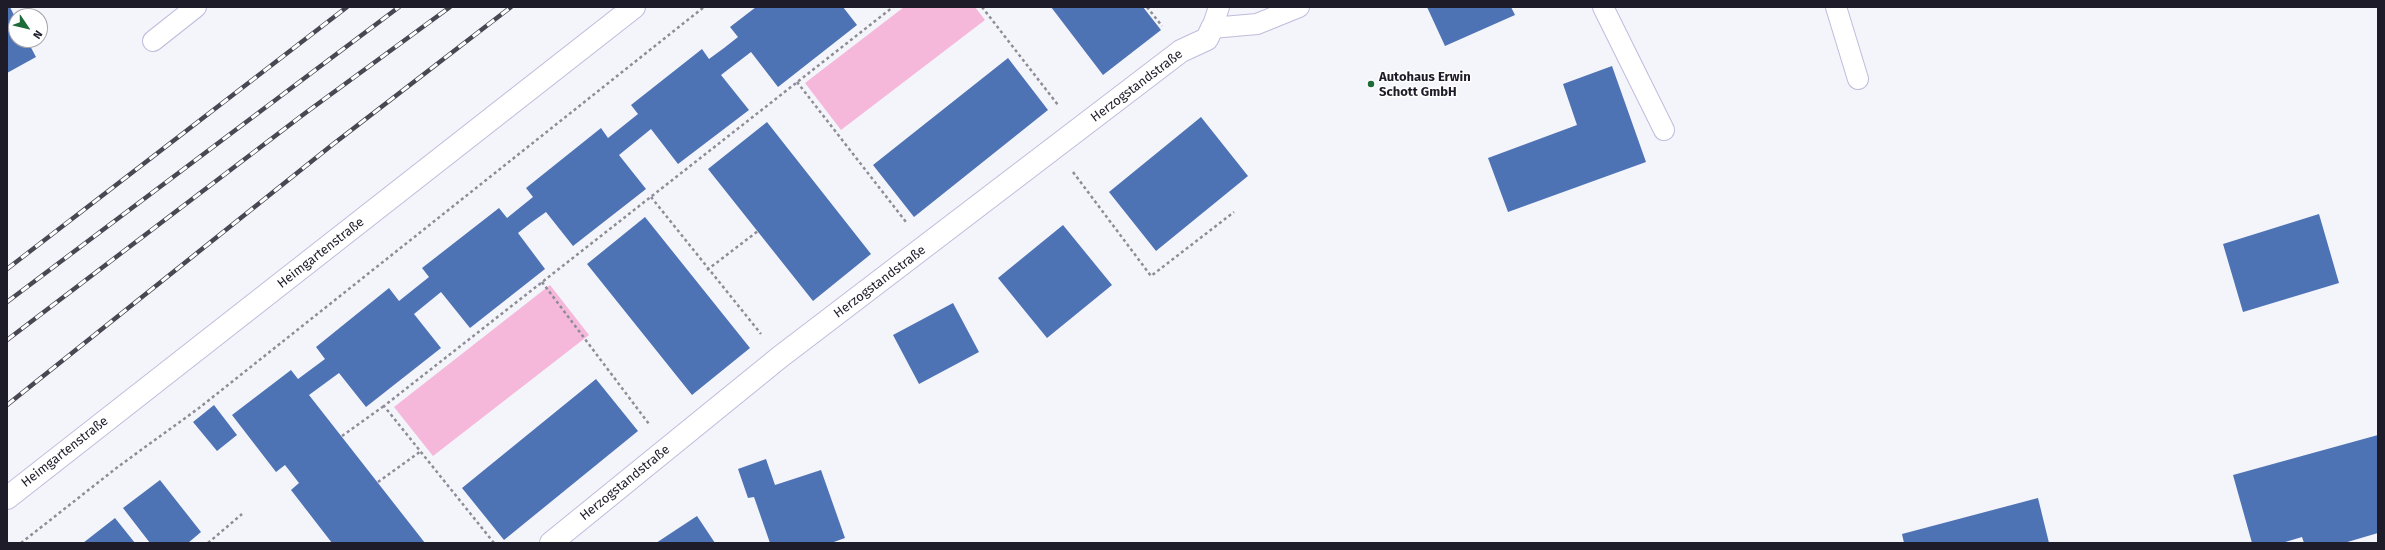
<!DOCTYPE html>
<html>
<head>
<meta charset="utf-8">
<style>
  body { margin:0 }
  #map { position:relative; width:2385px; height:550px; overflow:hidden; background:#f4f4fb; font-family:"Fira Sans",sans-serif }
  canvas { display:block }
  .frame { position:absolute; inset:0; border:8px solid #1e1c28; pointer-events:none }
  .north { position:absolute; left:8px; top:8px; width:40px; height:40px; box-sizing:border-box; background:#fff; border:1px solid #a5a4a9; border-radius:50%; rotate:125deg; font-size:11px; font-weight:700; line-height:16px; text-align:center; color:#1e1c28 }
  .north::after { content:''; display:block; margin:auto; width:14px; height:18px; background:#1e6b3a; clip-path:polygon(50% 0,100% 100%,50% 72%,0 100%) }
</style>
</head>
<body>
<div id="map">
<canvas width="2385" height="550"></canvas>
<div class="frame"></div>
<div class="north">N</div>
</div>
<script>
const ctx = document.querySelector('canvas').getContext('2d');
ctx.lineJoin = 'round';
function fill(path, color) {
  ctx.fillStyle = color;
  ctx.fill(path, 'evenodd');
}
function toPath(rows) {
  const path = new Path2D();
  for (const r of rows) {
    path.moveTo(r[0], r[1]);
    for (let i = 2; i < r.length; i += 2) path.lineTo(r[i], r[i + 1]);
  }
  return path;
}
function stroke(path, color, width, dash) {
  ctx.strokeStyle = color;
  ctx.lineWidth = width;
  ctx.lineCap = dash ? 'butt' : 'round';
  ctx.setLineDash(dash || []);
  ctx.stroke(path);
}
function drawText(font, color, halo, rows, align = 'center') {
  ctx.font = font + ' "Fira Sans",sans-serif';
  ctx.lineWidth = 3;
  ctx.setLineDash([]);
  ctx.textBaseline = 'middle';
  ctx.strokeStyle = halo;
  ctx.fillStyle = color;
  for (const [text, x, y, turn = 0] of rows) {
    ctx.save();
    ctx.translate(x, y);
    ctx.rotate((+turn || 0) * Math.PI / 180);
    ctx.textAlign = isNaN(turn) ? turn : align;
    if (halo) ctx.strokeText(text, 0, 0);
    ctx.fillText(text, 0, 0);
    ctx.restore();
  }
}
fill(toPath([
  [904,7,975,7,985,20,841,130,805,83],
  [550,285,589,335,433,456,394,407]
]), '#f5b8da');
fill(toPath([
  [7,7,10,7,16,19,16,40,27,40,36,57,7,73],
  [756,7,843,7,857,25,778,87,751,52,721,75,749,110,678,164,651,129,619,155,646,189,573,246,546,212,532,222,518,233,545,269,470,328,441,292,414,314,441,348,366,407,339,373,309,395,425,543,332,543,291,490,299,483,285,465,276,472,232,415,291,370,298,379,325,359,316,347,389,288,399,301,429,277,422,268,499,208,507,218,533,197,526,188,601,128,608,138,638,114,631,105,702,49,709,59,724,48,738,37,730,27],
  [1051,7,1143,7,1161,30,1103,75],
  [1427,7,1511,7,1515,15,1445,46],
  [1008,58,1048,110,914,217,873,165],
  [1612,66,1646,162,1508,212,1488,158,1577,125,1563,84],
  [1201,117,1248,176,1156,251,1109,192],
  [767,122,871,254,813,301,708,169],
  [2319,214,2339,283,2243,312,2223,244],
  [645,217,750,348,692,395,587,264],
  [1063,225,1112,285,1047,338,998,278],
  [953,303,979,352,919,384,893,335],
  [596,379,638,431,504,540,462,488],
  [214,405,237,435,217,451,193,422],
  [2378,435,2378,533,2344,543,2304,543,2302,537,2282,543,2252,543,2233,475],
  [766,459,775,485,821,470,845,538,831,543,770,543,754,497,748,498,738,469],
  [160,480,201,532,188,543,150,543,123,508],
  [2038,498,2049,543,1904,543,1902,534],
  [697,516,715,543,656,543],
  [115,518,135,543,83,543]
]), '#4e73b5');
const lane = toPath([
  [1219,7,1212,28,1257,24,1299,7],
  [1603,7,1664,130],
  [1836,7,1858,79],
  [153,41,196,7]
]);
const street = toPath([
  [7,498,634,7],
  [551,543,780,357,1181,51,1207,39,1212,28]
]);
stroke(lane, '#bfbcdc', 22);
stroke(street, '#bfbcdc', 24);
stroke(toPath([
  [982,7,1058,105],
  [1147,7,1162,26],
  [797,82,906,222],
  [1073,172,1151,276,1234,212],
  [651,197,761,334],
  [707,270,758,231],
  [542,282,649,424],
  [342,436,384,406],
  [378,482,421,451],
  [21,543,119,466,199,408,704,7],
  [208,543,242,514],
  [494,543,384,406,893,7]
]), '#8e8d97', 2.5, [3, 3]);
stroke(lane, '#fff', 20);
stroke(street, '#fff', 22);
const rail = toPath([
  [7,269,347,7],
  [7,302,399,7],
  [7,340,304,114,450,7],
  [7,405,332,145,511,7]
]);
stroke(rail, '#494752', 4.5);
stroke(rail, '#fff', 3, [9]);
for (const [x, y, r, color] of [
  [1371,84,4,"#1e6b3a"]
]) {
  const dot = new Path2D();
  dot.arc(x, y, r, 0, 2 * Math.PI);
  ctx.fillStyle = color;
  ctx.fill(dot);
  stroke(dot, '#fff', 1.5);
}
drawText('bold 13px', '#1e1c28', '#fff', [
  ["Autohaus Erwin",1379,77],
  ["Schott GmbH",1379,92]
], 'left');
drawText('13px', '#1e1c28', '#fff', [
  ["Herzogstandstraße",1137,86,-37],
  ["Heimgartenstraße",321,253,-38],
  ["Herzogstandstraße",880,282,-37],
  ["Heimgartenstraße",65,452,-38],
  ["Herzogstandstraße",625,483,-39]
]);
</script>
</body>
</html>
